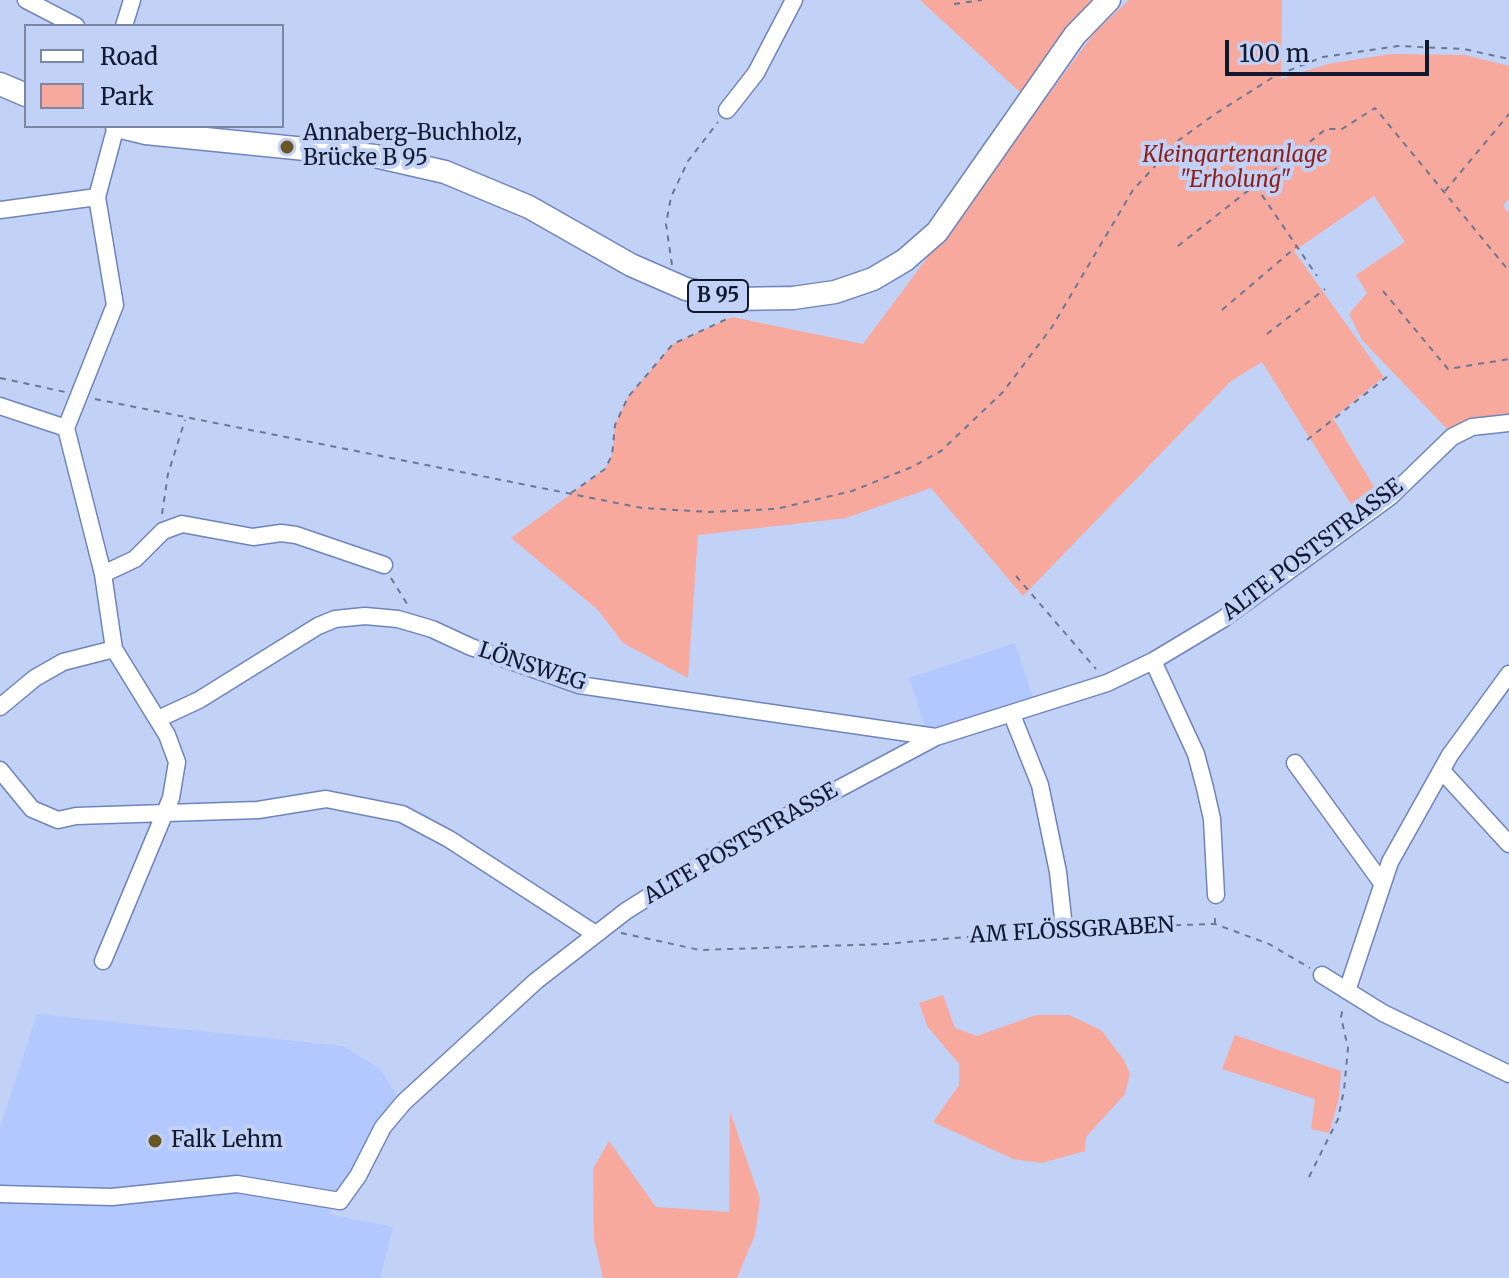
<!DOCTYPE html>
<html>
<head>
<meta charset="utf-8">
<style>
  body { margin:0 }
  #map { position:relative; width:1509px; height:1278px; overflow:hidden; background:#c2d1f6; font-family:Merriweather,serif }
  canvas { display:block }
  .legend { position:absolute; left:24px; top:24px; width:260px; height:104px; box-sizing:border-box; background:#c2d1f6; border:2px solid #7c87a6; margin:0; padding:10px 14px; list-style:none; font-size:24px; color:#12192f }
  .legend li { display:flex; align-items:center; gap:16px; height:40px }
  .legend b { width:40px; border:2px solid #7c87a6 }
  .scale { position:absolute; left:1225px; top:40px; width:204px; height:36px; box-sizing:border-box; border:4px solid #12192f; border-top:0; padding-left:10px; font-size:24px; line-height:28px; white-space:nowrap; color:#12192f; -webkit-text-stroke:6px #c2d1f6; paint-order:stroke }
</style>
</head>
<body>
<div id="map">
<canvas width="1509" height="1278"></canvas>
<ul class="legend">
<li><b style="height:10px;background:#fff"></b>Road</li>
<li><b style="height:22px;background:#f8a99e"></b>Park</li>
</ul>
<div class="scale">100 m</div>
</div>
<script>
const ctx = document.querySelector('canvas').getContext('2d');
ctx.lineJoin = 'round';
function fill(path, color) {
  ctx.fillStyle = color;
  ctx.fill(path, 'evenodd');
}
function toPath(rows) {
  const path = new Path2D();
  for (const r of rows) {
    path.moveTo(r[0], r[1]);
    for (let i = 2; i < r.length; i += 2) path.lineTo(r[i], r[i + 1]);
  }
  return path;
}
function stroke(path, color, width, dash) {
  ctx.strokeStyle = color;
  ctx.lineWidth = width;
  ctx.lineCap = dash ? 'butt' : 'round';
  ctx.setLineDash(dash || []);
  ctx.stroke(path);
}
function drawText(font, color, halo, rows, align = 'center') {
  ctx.font = font + ' Merriweather,serif';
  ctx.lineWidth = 8;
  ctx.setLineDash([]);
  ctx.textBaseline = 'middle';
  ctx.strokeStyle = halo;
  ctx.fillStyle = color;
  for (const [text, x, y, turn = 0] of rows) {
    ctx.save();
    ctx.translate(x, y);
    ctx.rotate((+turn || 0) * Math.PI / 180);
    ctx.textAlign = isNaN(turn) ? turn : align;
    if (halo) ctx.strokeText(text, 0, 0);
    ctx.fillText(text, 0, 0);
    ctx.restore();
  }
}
fill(toPath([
  [1015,643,1033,698,927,733,909,678],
  [37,1014,343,1046,380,1069,398,1097,329,1214,393,1227,380,1278,0,1278,0,1128]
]), '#b3c8fe');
fill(toPath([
  [920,0,1095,0,1021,93],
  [1129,0,1282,0,1281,79,1328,64,1391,54,1465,55,1509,66,1509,198,1503,206,1509,213,1509,415,1462,422,1450,432,1362,340,1349,314,1367,293,1356,275,1405,242,1374,196,1294,251,1384,377,1333,418,1374,487,1351,504,1262,362,1231,381,1023,596,931,488,846,518,698,535,688,678,623,643,598,610,511,538,605,469,612,455,615,425,628,397,673,344,732,317,863,344,1095,32],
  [943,995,955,1028,977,1036,1036,1015,1069,1015,1101,1030,1124,1060,1130,1074,1125,1094,1086,1137,1085,1151,1042,1163,1013,1159,933,1122,959,1085,959,1064,927,1026,919,1003],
  [1235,1035,1341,1071,1339,1098,1329,1133,1311,1129,1315,1099,1222,1069],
  [730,1111,760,1199,755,1235,737,1278,603,1278,594,1239,593,1169,609,1141,656,1207,729,1212]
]), '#f8a99e');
const minor = toPath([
  [26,0,76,26],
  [124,26,132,0],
  [727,110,756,73,794,0],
  [0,210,97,197],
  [0,406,66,428],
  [103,574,135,559,163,531,182,524,253,537,281,533,296,535,384,565],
  [1153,661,1196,754,1205,788,1212,819,1216,895],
  [0,707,35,678,63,662,114,649],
  [1012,715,1040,785,1058,872,1064,928],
  [158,719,199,700,318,626,335,619,365,616,398,619,432,629,471,647,579,685,936,737],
  [1295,763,1382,883],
  [0,770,32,809,58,820,76,816,258,810,326,799,402,814,449,839,594,933],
  [1443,772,1509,844],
  [103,961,171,798,177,762,167,735,114,649,103,574,66,428,115,305,97,197,116,126],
  [1322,975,1383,1013,1509,1074],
  [1347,991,1390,862,1450,755,1509,674],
  [0,1194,112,1197,237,1184,340,1201,358,1176,383,1127,404,1102,536,981,626,911,716,854,936,737,1107,683,1153,661,1223,619,1391,496,1452,437,1472,427,1509,423]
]);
const major = toPath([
  [0,84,26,95],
  [117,126,146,133,375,156,445,172,529,207,631,265,686,289,733,299,793,298,835,292,873,279,905,260,937,232,1075,35,1109,0]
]);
stroke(minor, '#6f84bc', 19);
stroke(major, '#6f84bc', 25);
stroke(toPath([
  [954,4,982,0],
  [1255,185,1317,276],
  [1445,191,1509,114],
  [1178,246,1326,129,1342,129,1375,108,1509,271],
  [672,265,666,224,671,197,688,161,718,122],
  [1383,291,1448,369,1509,359],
  [1222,310,1296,247],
  [1267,334,1325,289],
  [0,378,65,392],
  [95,399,642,508,709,512,776,509,852,491,912,467,941,451,1003,392,1052,327,1133,190,1179,140,1215,114,1275,76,1323,57,1398,46,1464,49,1509,59],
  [1307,440,1388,376],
  [571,493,605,469,612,455,615,425,628,397,673,344,729,318],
  [162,514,168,474,185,420],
  [1016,576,1096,669],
  [391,578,409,607],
  [1215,924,1215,912],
  [1079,928,1215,924,1269,944,1310,968],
  [621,933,700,950,885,944,1048,930],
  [1309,1177,1338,1119,1344,1090,1348,1048,1341,1017,1343,1008]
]), '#6c7794', 2, [6, 6]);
stroke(minor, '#fff', 16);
stroke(major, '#fff', 22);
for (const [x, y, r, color] of [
  [287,147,8,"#695624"],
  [155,1141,8,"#695624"]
]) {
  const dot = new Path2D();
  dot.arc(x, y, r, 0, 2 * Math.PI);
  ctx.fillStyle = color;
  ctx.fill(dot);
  stroke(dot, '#c2d1f6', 3);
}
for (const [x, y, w] of [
  [718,296,60]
]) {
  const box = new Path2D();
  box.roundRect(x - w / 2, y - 16, w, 32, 6);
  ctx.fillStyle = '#c2d1f6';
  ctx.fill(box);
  stroke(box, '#12192f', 2);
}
drawText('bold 20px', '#12192f', null, [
  ["B 95",718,296]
]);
drawText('22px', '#12192f', '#c2d1f6', [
  ["Annaberg-Buchholz,",303,134],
  ["Brücke B 95",303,159],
  ["Falk Lehm",171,1141]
], 'left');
drawText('italic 22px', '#901f19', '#c2d1f6', [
  ["Kleingartenanlage",1235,156],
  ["\"Erholung\"",1235,181]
]);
drawText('22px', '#12192f', '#c2d1f6', [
  ["ALTE POSTSTRASSE",1313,550,-37],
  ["LÖNSWEG",532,667,18],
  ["ALTE POSTSTRASSE",741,844,-30],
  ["AM FLÖSSGRABEN",1072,931,-3]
]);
</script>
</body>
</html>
